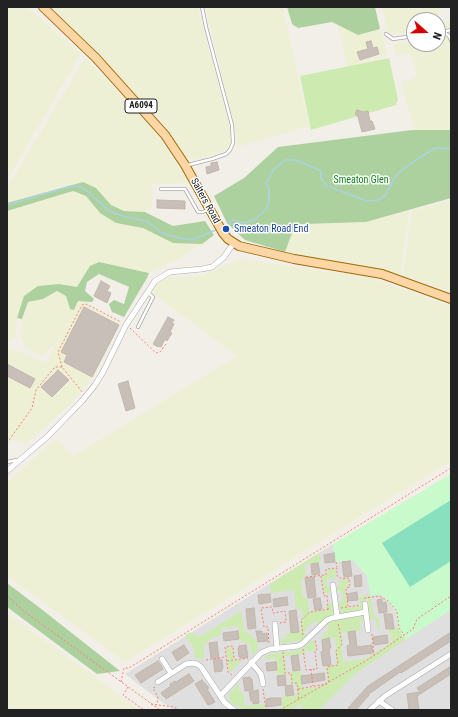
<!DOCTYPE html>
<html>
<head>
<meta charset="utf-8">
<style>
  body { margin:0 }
  #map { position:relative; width:458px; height:717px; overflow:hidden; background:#f2efe9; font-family:"Roboto Condensed",sans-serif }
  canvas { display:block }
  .frame { position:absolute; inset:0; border:8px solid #222; pointer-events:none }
  .north { position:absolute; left:406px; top:12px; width:40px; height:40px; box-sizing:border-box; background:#fff; border:1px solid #a7a7a7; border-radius:50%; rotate:110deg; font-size:11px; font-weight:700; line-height:16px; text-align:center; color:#222 }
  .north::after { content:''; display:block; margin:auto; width:14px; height:18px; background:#d40000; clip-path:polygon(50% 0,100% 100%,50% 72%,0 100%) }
</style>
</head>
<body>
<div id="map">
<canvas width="458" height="717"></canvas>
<div class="frame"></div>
<div class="north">N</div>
</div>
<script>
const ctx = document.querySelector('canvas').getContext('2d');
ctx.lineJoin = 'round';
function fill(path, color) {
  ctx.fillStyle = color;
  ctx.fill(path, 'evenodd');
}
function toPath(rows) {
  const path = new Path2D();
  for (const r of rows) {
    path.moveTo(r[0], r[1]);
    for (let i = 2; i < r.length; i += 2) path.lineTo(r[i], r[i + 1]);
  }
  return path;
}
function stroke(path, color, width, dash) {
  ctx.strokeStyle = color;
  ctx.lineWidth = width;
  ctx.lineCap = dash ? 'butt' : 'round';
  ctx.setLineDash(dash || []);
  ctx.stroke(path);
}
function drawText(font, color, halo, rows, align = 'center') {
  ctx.font = font + ' "Roboto Condensed",sans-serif';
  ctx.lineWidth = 3;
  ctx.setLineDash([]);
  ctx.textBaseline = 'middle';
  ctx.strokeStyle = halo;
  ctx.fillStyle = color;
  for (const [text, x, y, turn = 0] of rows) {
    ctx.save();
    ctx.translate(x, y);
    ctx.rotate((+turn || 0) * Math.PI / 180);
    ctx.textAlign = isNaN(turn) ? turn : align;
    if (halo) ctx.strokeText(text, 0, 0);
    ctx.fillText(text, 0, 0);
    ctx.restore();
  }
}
fill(toPath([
  [333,544,353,559,396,612,398,628,451,610,451,710,175,710,163,703,125,674]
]), '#e0dfdf');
fill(toPath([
  [7,7,27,7,81,54,7,180],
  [51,7,198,7,231,133,232,138,228,148,219,153,194,160,191,158,186,158,165,126,114,71],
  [205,7,283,7,309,126,237,147,236,133],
  [382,7,442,7,439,11,439,16,443,22,438,27,438,20,414,20,414,32,393,35,388,31],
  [451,20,451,50,443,36,444,23],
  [338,25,358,35,380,29,388,55,347,67],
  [438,37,443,38,451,53,451,130,414,130,401,82,413,79,417,75,410,53,396,56,393,44,414,41,414,44,438,44],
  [85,58,155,131,190,183,152,184,152,209,145,212,125,211,111,205,96,188,83,182,7,203,7,188],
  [73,191,86,196,100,213,116,223,143,228,173,243,202,244,178,259,149,273,99,262,90,266,77,287,59,284,38,286,17,318,16,337,7,343,7,211],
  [451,200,451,292,403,276,412,211],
  [409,211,400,276,374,267,324,260,285,252,295,225,304,224,366,222],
  [240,259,372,278,451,307,451,461,125,662,7,576,7,483,56,438,73,456,237,356,151,292,164,278,202,276],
  [58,291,66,296,74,310,79,300,121,323,94,377,69,406,26,444,7,438,7,348,47,362,57,342,41,357,26,348,20,336,22,319,28,302,43,299],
  [7,613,140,710,7,710]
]), '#eef0d5');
fill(toPath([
  [389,58,398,99,396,105,311,130,300,76],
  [319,553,321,562,305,565,306,576,301,581,303,597,308,599,309,612,327,610,327,604,332,603,333,604,334,611,332,615,324,619,318,624,315,621,303,632,307,636,302,640,282,644,280,639,286,638,286,633,301,631,301,620,303,618,302,610,296,609,294,590,271,593,270,584],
  [336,569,336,578,327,579,326,586,329,587,331,591,330,592,326,593,327,595,324,594,322,576,327,576,327,570],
  [348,579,349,586,345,587,348,608,360,606,359,597,370,595,371,596,374,617,378,617,380,628,377,629,376,620,370,619,368,599,363,600,363,607,360,611,343,613,341,612,338,602,343,601,342,591,338,591,336,588,340,585,339,580],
  [241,611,244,630,257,641,258,650,252,656,250,644,247,644,240,640,238,626,221,628,221,635,210,639,204,644,204,661,200,658,195,658,194,649,185,635,189,633,200,637],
  [363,616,365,621,360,622,361,630,341,633,343,646,341,646,343,662,368,658,392,642,389,629,398,628,405,640,355,674,319,710,305,710,299,705,291,710,279,710,282,708,282,697,298,695,296,683,291,684,290,674,292,671,300,670,303,689,322,686,328,682,326,667,337,665,335,649,336,649,335,638,320,639,328,630,328,622,333,620],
  [311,641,315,641,316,650,305,651,303,654,284,656,287,674,277,675,276,658,265,659,265,656,272,654,298,650,304,648],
  [232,647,234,660,242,660,231,672,229,670,226,648],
  [238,683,240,693,243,692,245,706,264,704,265,710,247,710,239,706,236,706,230,703,228,696]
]), '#cdebb0');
fill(toPath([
  [287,7,375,7,380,29,358,35,332,22,298,28,292,24],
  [412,130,451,130,451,198,366,222,304,224,295,225,285,252,245,240,227,223,214,196,244,178,278,147],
  [83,182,96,188,111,205,124,211,145,212,173,226,205,221,214,235,202,244,173,243,143,228,116,223,100,213,86,196,73,191,7,211,7,203],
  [99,262,149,273,147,278,124,317,112,312,109,304,114,300,124,304,129,287,99,274,87,282,85,291,94,299,92,302,78,301,74,310,70,309,66,296,57,291,43,299,28,302,22,319,17,318,24,296,38,286,59,284,77,287,90,266],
  [7,583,40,608,120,671,97,674,7,607]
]), '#add19e');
fill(toPath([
  [451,474,451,610,405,640,398,628,396,612,382,595,371,596,370,595,367,576,353,560,335,562,333,544]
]), '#c8facc');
fill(toPath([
  [451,500,451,561,410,587,382,543]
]), '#88e0be');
stroke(toPath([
  [7,205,71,186,82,187,95,198,109,211,126,217,147,221,162,233,178,238,192,240,218,229],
  [223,227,233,220,243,223,254,220,266,210,269,201,269,189,266,183,274,169,285,160,296,160,321,171,321,179,327,186,367,201,378,200,386,195,390,186,398,173,416,160,435,148,451,149]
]), '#aad3df', 1.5);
const building = toPath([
  [371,41,373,48,377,47,379,54,360,60,357,52,368,49,366,42,371,41],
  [357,110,363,112,368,111,370,121,372,121,375,129,362,132,358,117,355,114,357,110],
  [217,162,219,170,207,174,206,167,211,166,211,163,217,162],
  [157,200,185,201,185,209,157,208,157,200],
  [101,281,110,286,107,291,111,293,107,303,94,296,101,281],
  [84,307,119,325,92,377,64,362,67,355,61,352,84,307],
  [168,317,174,320,172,323,174,324,170,332,172,333,167,341,165,339,161,347,159,346,158,347,153,344,168,317],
  [7,364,35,379,30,388,7,376,7,364],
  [58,370,69,380,52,397,41,387,58,370],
  [128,381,135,408,126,411,118,384,128,381],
  [334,553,335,562,325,563,324,555,334,553],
  [350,561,352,576,344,577,342,562,350,561],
  [318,563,320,574,312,575,311,564,318,563],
  [361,575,362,586,355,587,354,576,361,575],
  [314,577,316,597,308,598,305,578,314,577],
  [357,592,358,600,348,601,347,594,357,592],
  [270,594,271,602,259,604,258,595,270,594],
  [287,597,288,605,274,607,273,599,287,597],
  [320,598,322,609,315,610,313,599,320,598],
  [382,599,382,603,386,602,387,612,379,613,377,600,382,599],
  [254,608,256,628,248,629,246,609,254,608],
  [296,610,299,632,291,633,289,611,296,610],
  [384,614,392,614,394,629,386,629,384,614],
  [238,631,239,639,224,641,223,633,238,631],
  [256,631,262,631,262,634,267,633,268,641,258,642,256,631],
  [355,631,357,647,372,645,373,653,348,656,347,646,350,645,348,632,355,631],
  [451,632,451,641,401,673,400,672,369,694,369,695,356,710,350,710,348,708,368,686,451,632],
  [387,635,388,643,374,645,373,637,387,635],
  [329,638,331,648,329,648,331,665,323,666,321,652,323,651,322,640,329,638],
  [217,642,219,659,222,660,223,668,222,669,222,671,215,672,213,658,211,658,209,643,217,642],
  [184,645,189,653,177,661,172,652,184,645],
  [246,645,248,657,241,658,240,656,239,657,238,648,239,648,239,646,246,645],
  [298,655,300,670,293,671,291,656,298,655],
  [158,661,163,669,141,683,135,675,158,661],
  [276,662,277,670,267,671,266,663,276,662],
  [451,666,451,674,417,696,419,710,409,710,407,694,420,692,417,688,451,666],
  [324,673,325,680,302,684,301,676,324,673],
  [189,674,194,681,166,699,165,696,164,697,161,693,171,686,170,684,175,681,176,682,189,674],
  [285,675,286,685,278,686,277,676,285,675],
  [250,677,250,679,252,679,253,690,245,691,243,678,250,677],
  [202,680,209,688,207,689,215,702,211,704,208,705,195,684,202,680],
  [292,685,294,695,286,696,285,686,292,685],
  [258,690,259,703,253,704,253,701,251,701,249,692,258,690],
  [271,698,281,698,281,705,266,707,266,699,271,698]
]);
fill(building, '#c7bfb8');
stroke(building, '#c4b6ab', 1);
const service = toPath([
  [442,32,451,30],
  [438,33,441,32,445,33,449,36,451,40],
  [386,34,393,39,414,36],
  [188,165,212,159,226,154,230,150,233,143,232,125,206,27,202,7],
  [161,189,185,189,198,212,203,212,209,209],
  [138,327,153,297,147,292],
  [7,462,17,460]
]);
const minor = toPath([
  [7,471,47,437,82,401,95,385,103,372,126,325,155,281,170,272,202,269,212,267,223,258,234,243],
  [333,585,337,616],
  [365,604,368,630],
  [275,624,277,649],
  [162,659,171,673],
  [251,662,261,674,263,684],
  [158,682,186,664,193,663,197,664,201,667,225,703,234,710],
  [220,696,261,653,270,649,298,646,302,644,327,620,332,618,366,612],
  [379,701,392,710],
  [370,710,385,696,451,654]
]);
const primary = toPath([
  [43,7,96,58,165,135,185,165,223,233,228,239,239,246,294,259,382,274,451,299]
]);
stroke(service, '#a9a9a9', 4);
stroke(minor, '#a9a9a9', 6);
stroke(primary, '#a06b00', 10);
stroke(toPath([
  [130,328,156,353,160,352,166,344],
  [62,367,58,352,82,305,86,304,121,322],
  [7,443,32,408,36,390,55,367,62,367,83,393],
  [336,562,337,567],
  [321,576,324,596,327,595,328,609],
  [306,577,326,575,326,569,337,568,337,576,342,579,349,578,350,587,346,588,348,606],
  [7,596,25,612,160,710],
  [365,599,365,598,379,596,387,600,397,611,399,628,404,635],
  [341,608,360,605],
  [372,634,374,655],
  [303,635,301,620,310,612,330,609],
  [269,643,268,627,264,627,261,608,272,607,273,613,285,611,286,622,280,623],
  [303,649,306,670,317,669,315,651,317,650,315,639],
  [283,652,285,673,291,673,292,683,297,683,299,700],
  [206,660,225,657],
  [227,661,248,658],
  [311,669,313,686],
  [232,675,228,672,225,647,233,646,234,659],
  [121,682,124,668,129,668,451,468],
  [329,682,327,667,338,665,336,651,342,644,338,623],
  [128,687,123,695,144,710],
  [155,687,153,688,158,697,157,704],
  [263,689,266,710],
  [298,689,327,684],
  [151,704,174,707,179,710],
  [280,710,369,659,413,629,417,619,451,596]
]), '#fa8072', 1, [2, 2]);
stroke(service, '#fff', 2.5);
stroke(minor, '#fff', 5);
stroke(primary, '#fcd6a4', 8);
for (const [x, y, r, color] of [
  [226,229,4,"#1a4fb4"]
]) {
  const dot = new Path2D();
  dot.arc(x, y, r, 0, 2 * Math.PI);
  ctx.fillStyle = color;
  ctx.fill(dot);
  stroke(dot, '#fff', 1.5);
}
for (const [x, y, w] of [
  [141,106,32]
]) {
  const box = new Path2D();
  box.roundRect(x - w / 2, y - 7, w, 14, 3);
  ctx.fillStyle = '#fff';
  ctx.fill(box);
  stroke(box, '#222', 1);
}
drawText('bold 9px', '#222', null, [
  ["A6094",141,106]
]);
drawText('10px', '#0c8416', '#fff', [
  ["Smeaton Glen",361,180]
]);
drawText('10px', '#222', '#fff', [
  ["Salters Road",205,201,61]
]);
drawText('10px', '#164399', '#fff', [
  ["Smeaton Road End",234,229]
], 'left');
</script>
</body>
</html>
